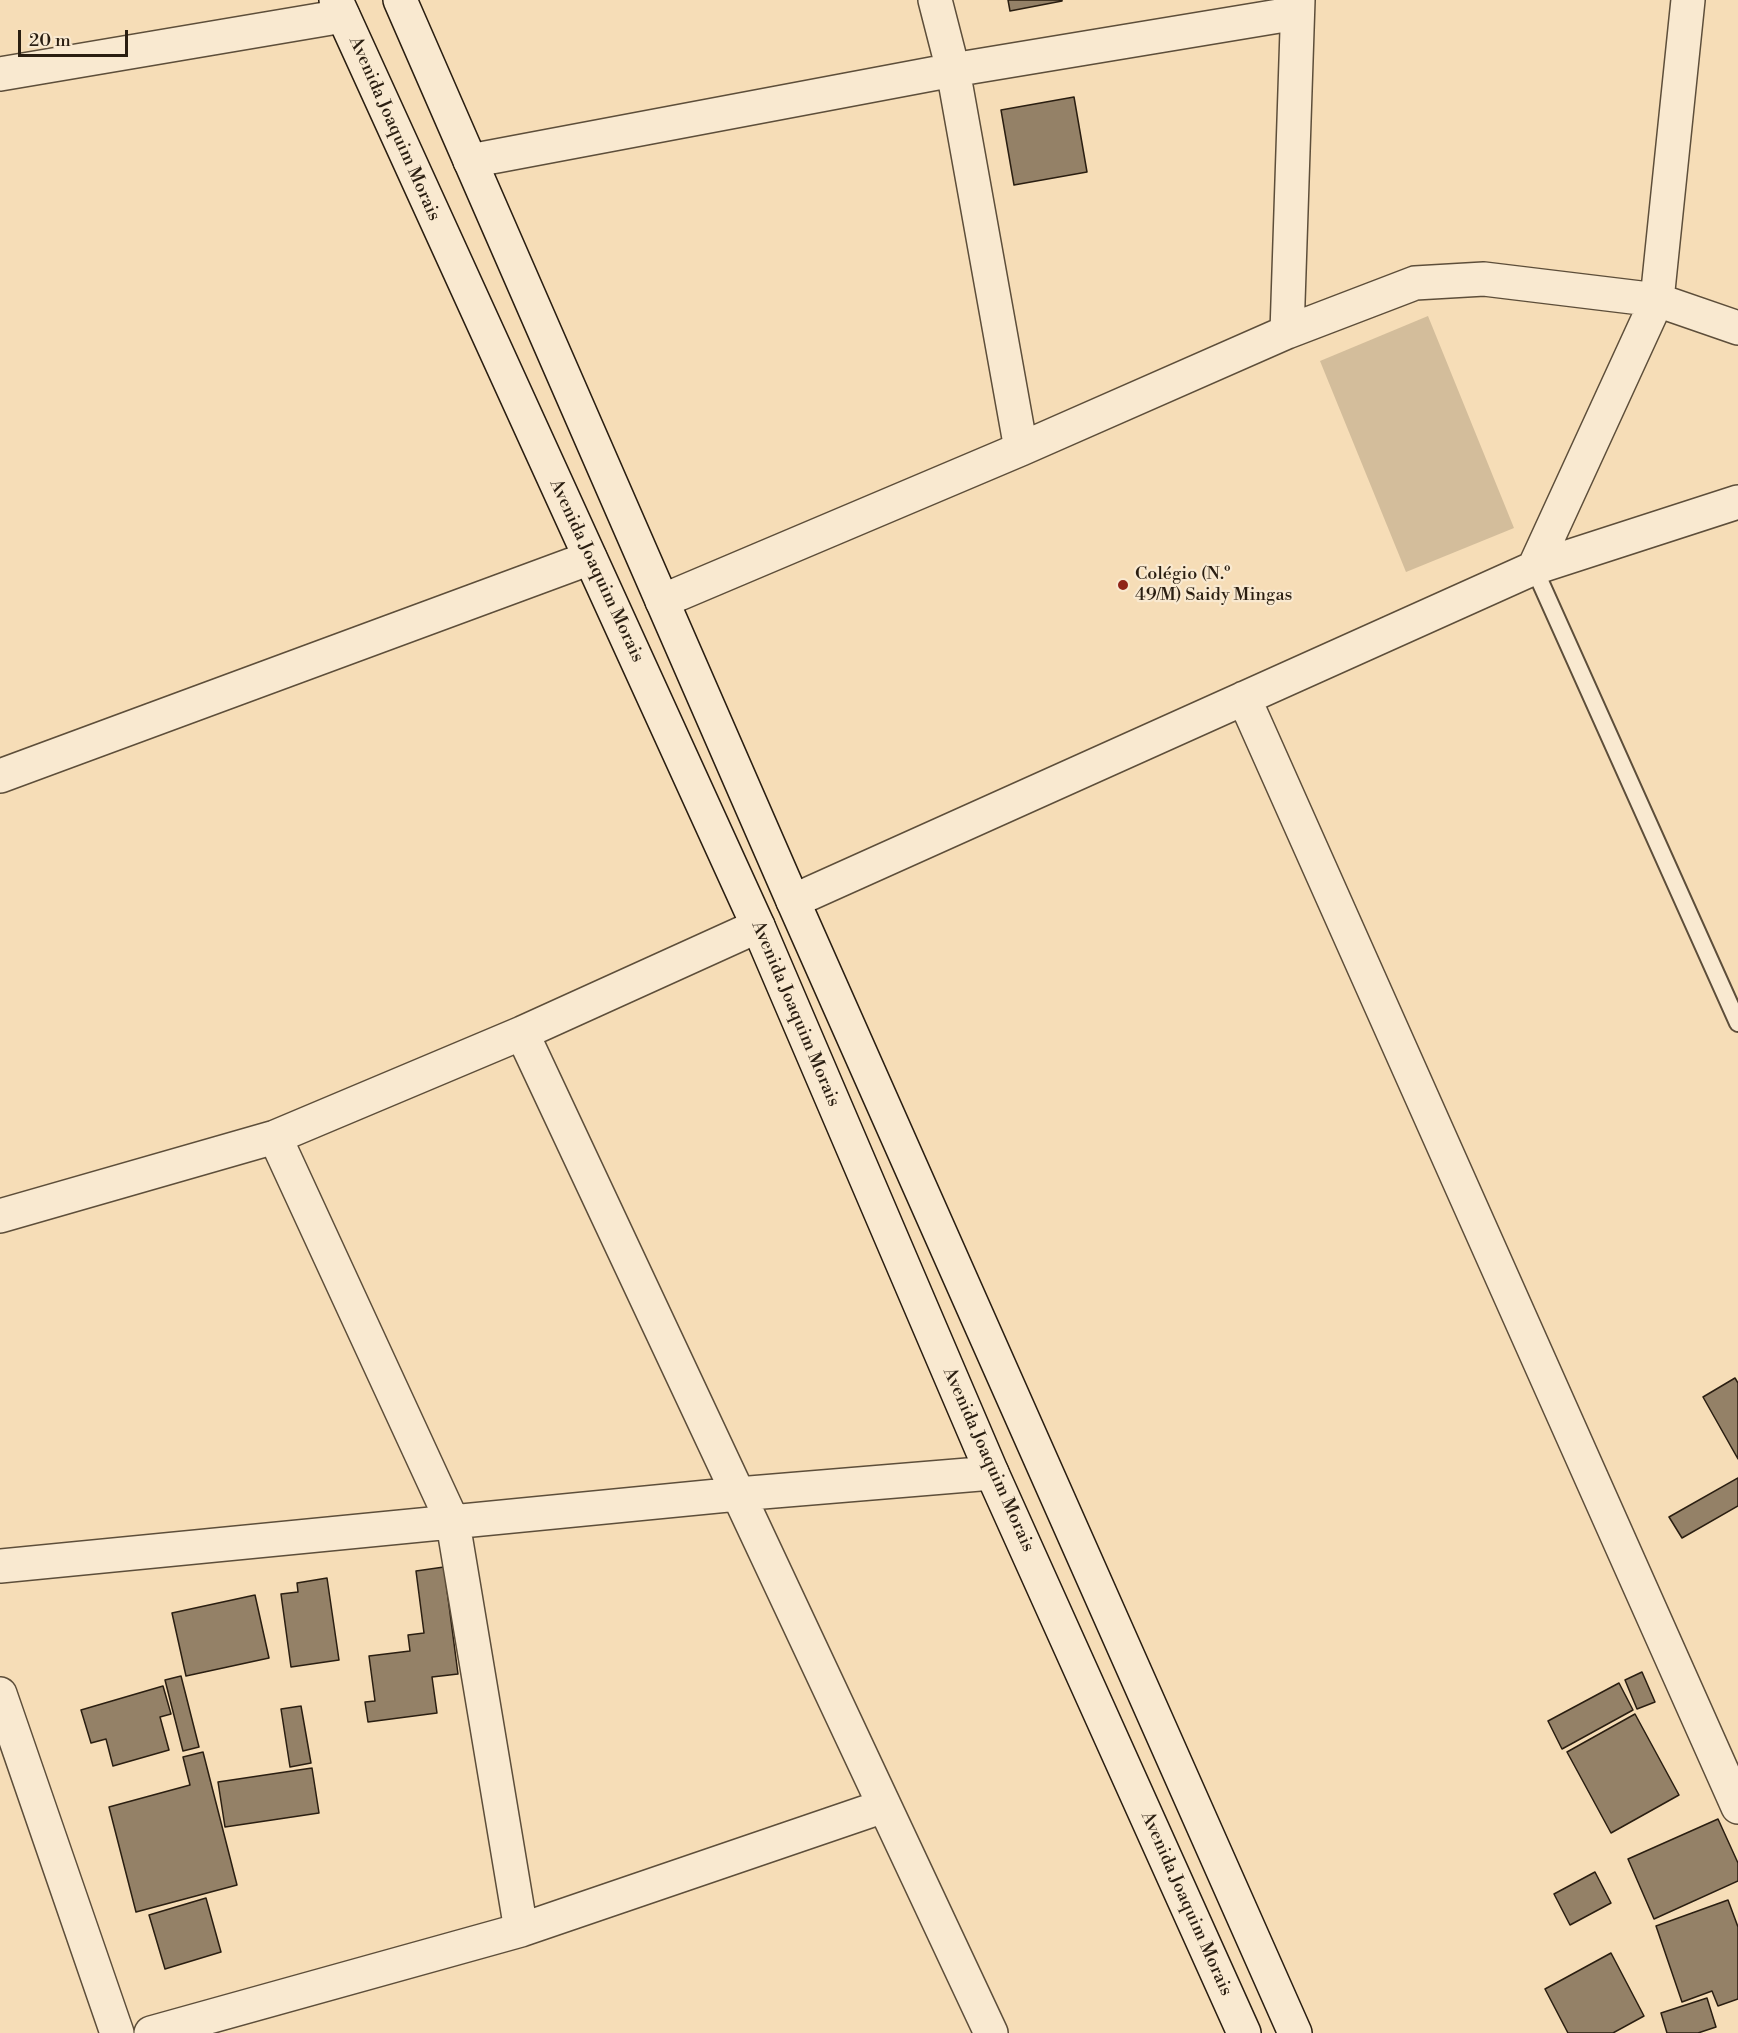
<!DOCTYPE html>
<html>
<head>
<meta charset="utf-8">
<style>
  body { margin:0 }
  #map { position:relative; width:1738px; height:2033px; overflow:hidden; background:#f6ddb7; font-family:"Libre Bodoni",serif }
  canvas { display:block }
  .scale { position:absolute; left:18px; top:30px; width:110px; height:27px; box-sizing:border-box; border:3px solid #2a1e11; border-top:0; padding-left:8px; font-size:18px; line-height:21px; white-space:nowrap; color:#2a1e11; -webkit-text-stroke:4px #f9e9d0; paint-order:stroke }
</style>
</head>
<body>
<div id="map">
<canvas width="1738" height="2033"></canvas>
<div class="scale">20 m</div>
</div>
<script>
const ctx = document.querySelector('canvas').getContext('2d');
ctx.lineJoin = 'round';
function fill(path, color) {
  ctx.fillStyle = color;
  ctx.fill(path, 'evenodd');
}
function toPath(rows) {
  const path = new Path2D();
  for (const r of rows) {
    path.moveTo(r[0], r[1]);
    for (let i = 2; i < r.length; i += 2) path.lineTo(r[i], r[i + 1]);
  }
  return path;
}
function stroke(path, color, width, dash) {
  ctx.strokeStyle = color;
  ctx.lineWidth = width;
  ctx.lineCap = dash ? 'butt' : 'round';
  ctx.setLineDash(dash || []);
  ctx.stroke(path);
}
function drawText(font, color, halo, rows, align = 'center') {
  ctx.font = font + ' "Libre Bodoni",serif';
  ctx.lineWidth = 4.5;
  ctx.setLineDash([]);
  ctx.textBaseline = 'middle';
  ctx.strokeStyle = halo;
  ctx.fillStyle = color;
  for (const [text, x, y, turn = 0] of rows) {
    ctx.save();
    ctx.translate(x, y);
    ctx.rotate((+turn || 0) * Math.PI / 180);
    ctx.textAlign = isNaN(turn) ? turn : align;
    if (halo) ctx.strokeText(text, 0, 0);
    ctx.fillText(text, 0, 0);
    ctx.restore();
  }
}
fill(toPath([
  [1428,316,1514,528,1406,572,1320,361]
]), '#d3bd9b');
const building = toPath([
  [1008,0,1062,0,1062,1,1010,11,1008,0],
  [1074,97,1087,172,1014,185,1001,110,1074,97],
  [1735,1378,1738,1383,1738,1459,1703,1397,1735,1378],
  [1738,1478,1738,1506,1682,1538,1669,1517,1738,1478],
  [444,1567,458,1674,432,1677,437,1713,368,1722,365,1702,375,1701,369,1656,410,1651,408,1635,424,1633,416,1571,444,1567],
  [327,1578,339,1660,291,1667,281,1594,298,1592,297,1583,327,1578],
  [255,1595,269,1658,186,1676,172,1613,255,1595],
  [1642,1672,1655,1702,1637,1709,1625,1680,1642,1672],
  [181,1676,199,1747,183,1751,165,1680,181,1676],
  [1619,1683,1633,1710,1562,1749,1548,1721,1619,1683],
  [163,1686,171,1714,160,1717,169,1750,113,1766,106,1739,91,1743,81,1710,163,1686],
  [301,1706,311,1763,290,1767,281,1709,301,1706],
  [1635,1714,1679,1795,1611,1833,1567,1752,1635,1714],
  [203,1752,237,1885,136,1912,109,1807,190,1785,183,1757,203,1752],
  [312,1768,319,1813,225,1827,218,1782,312,1768],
  [1718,1819,1738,1863,1738,1881,1654,1919,1628,1859,1718,1819],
  [1595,1872,1611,1903,1570,1925,1554,1894,1595,1872],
  [206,1898,221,1952,165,1969,149,1915,206,1898],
  [1728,1900,1738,1927,1738,1999,1718,2006,1712,1991,1682,2002,1656,1926,1728,1900],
  [1611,1953,1644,2016,1613,2033,1568,2033,1545,1989,1611,1953],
  [1707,1998,1716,2027,1698,2033,1667,2033,1661,2013,1707,1998]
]);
fill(building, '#948167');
stroke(building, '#2a1e11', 1.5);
const lane = toPath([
  [1534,568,1738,1023]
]);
const street = toPath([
  [935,0,953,70,1021,449],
  [0,74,343,16],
  [470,161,953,70,1297,13],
  [1287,332,1298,0],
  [1534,568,1657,300,1688,0],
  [662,601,1021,449,1287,332,1415,283,1484,279,1657,300,1738,328],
  [1244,698,1738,1807],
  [0,776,590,558],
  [793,901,1534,568,1738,502],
  [522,1033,991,2033],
  [275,1137,453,1523,521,1930],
  [0,1216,275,1137,522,1033,758,926],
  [0,1566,738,1494,992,1473],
  [0,1694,117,2033],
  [151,2033,521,1930,884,1806]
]);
const secondary = toPath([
  [336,0,758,926,992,1473,1244,2033],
  [400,0,793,901,1295,2033]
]);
stroke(lane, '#5d4e3a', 20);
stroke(street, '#5d4e3a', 36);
stroke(secondary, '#2a1e11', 36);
stroke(lane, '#f9e9d0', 16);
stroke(street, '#f9e9d0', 33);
stroke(secondary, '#f9e9d0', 33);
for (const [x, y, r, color] of [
  [1123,585,6,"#8f2418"]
]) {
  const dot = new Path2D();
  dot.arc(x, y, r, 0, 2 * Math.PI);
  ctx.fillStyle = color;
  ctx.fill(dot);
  stroke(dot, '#f9e9d0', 2);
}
drawText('18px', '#2a1e11', '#f9e9d0', [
  ["Avenida Joaquim Morais",394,129,66],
  ["Avenida Joaquim Morais",596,571,65],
  ["Avenida Joaquim Morais",795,1014,67],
  ["Avenida Joaquim Morais",988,1460,66],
  ["Avenida Joaquim Morais",1186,1904,66]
]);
drawText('18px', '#2a1e11', '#f9e9d0', [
  ["Colégio (N.º",1135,575],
  ["49/M) Saidy Mingas",1135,596]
], 'left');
</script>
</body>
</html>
